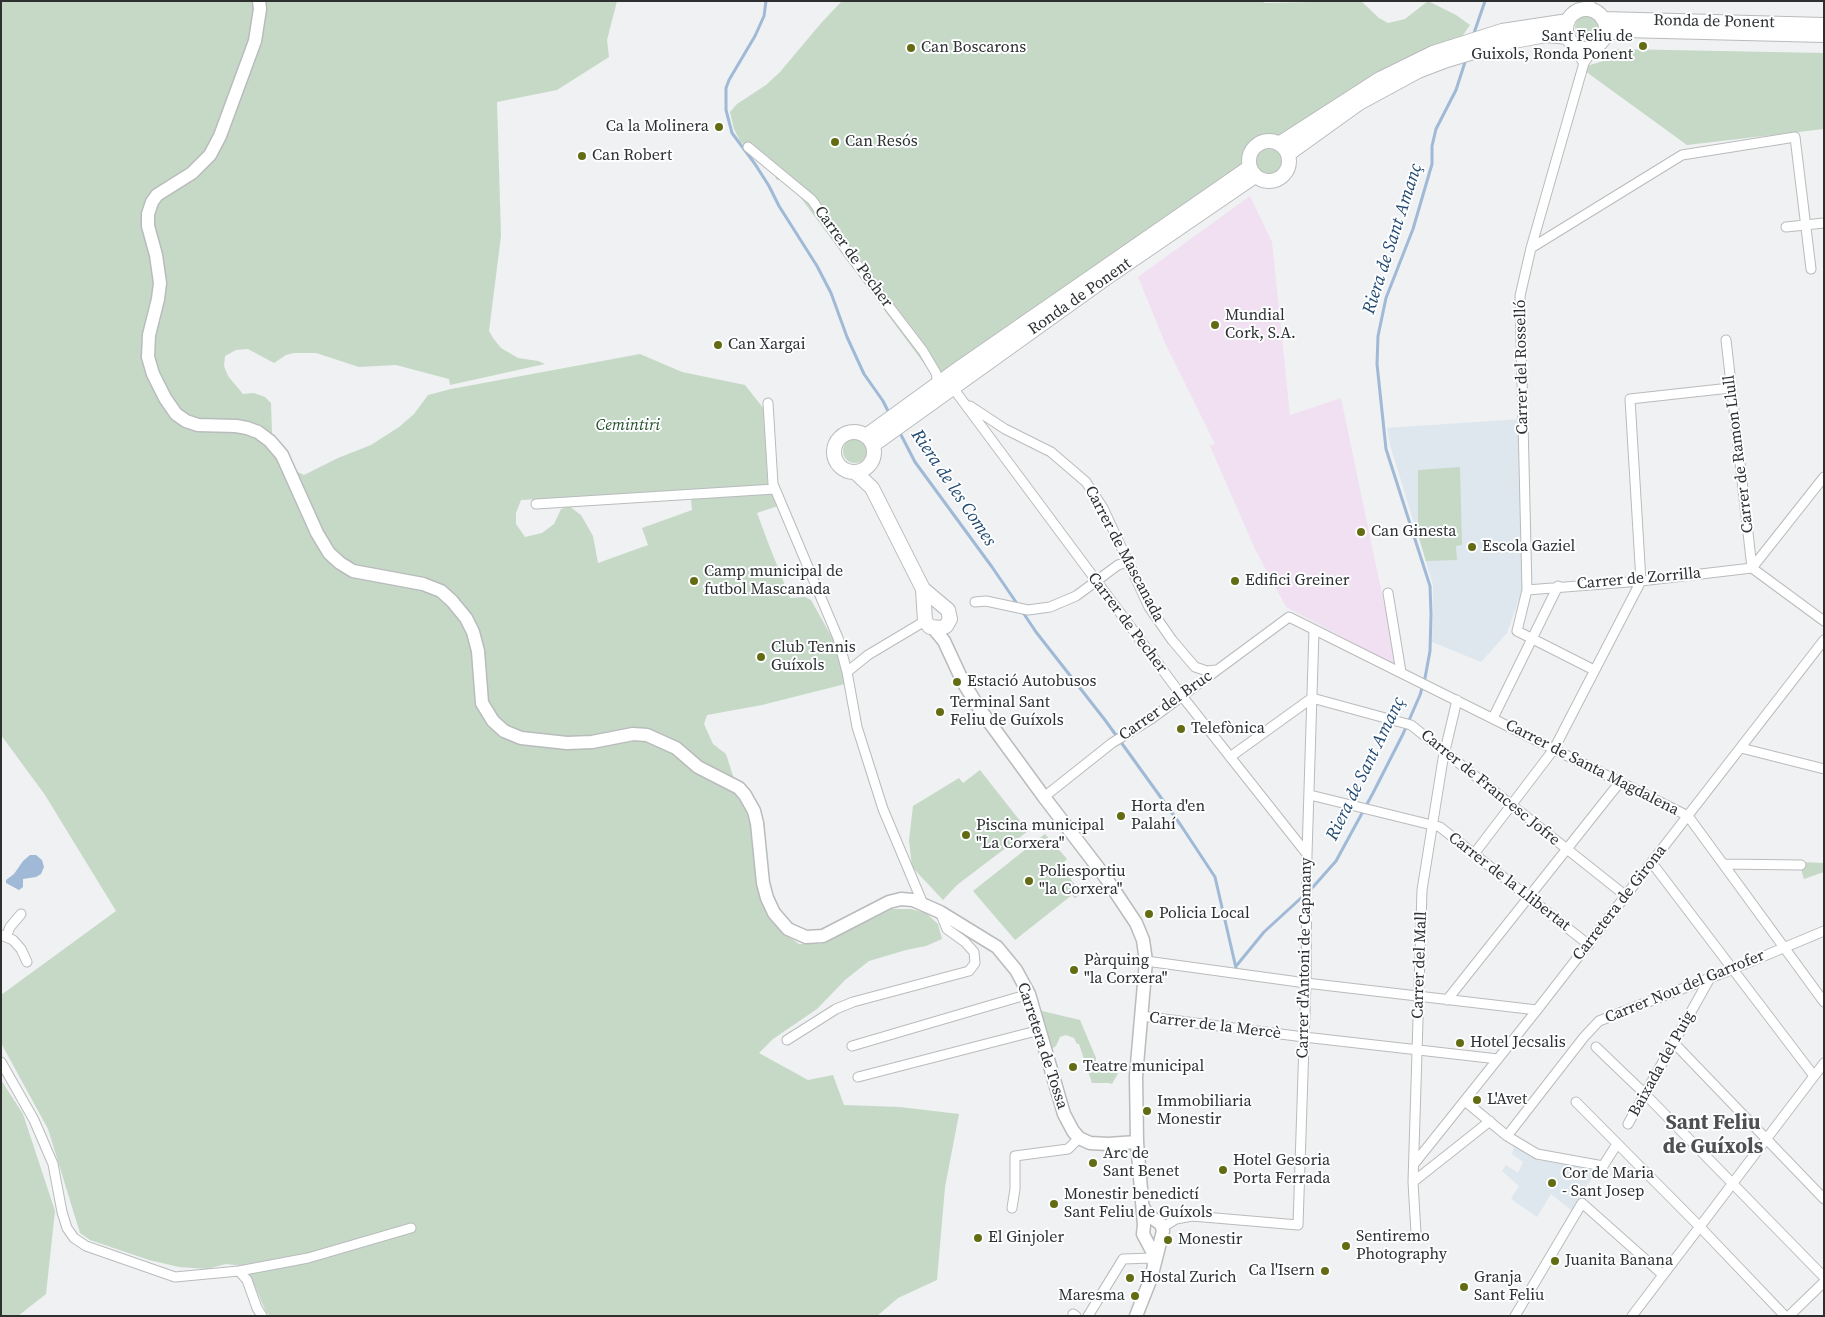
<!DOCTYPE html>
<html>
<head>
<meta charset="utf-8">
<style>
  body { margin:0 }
  #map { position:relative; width:1825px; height:1317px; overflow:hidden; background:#eff1f2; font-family:"Source Serif 4",serif }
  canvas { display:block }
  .frame { position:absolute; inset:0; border:2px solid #2e2f2f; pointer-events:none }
</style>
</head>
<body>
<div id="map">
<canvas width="1825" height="1317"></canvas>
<div class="frame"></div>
</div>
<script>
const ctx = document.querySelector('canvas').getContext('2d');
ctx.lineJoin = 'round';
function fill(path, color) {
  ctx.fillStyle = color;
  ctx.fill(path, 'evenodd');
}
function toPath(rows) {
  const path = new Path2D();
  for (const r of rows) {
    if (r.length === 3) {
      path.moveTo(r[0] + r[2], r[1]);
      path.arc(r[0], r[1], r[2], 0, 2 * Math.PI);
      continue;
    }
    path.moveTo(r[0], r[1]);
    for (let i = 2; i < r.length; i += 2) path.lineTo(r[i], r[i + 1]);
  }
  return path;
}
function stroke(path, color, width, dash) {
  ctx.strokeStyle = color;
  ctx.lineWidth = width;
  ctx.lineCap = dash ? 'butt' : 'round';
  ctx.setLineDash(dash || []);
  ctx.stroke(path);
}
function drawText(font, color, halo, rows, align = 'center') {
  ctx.font = font + ' "Source Serif 4",serif';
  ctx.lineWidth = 4;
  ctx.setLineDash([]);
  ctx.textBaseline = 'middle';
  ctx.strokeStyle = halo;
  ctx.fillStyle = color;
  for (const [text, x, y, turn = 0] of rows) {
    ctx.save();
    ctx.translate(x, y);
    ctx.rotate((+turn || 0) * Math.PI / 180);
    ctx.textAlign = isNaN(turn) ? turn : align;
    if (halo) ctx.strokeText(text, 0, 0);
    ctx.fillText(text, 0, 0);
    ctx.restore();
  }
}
fill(toPath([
  [1250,196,1272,242,1290,415,1341,398,1397,666,1286,607,1255,549,1210,446,1215,444,1165,343,1138,277]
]), '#f1e0f2');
fill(toPath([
  [1520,419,1523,587,1507,633,1481,662,1432,642,1433,585,1390,445,1387,428],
  [1514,1146,1538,1160,1596,1170,1572,1211,1551,1194,1537,1217,1511,1199,1519,1186,1502,1171,1506,1165,1518,1173,1523,1162,1512,1154]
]), '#dfe7ee');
fill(toPath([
  [1,1,617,1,607,40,609,57,557,90,497,102,501,236,489,331,493,338,501,348,518,358,538,361,545,364,450,385,449,379,396,365,359,367,316,353,294,353,286,355,274,363,248,349,236,350,225,356,224,366,228,376,243,394,254,393,265,397,271,403,272,433,283,446,298,472,304,475,338,458,371,445,399,427,414,414,428,395,451,389,640,354,682,372,745,385,764,409,768,487,521,500,516,513,516,524,525,537,542,533,554,524,561,509,569,506,581,515,593,536,598,563,648,545,642,528,692,510,691,499,773,493,778,506,757,513,769,545,790,598,805,597,811,600,839,650,845,684,762,705,707,715,704,724,713,744,726,754,734,779,751,821,756,872,765,911,782,932,799,944,821,944,892,909,911,909,926,913,938,924,942,939,926,946,906,950,869,961,845,980,817,1009,773,1039,759,1053,808,1080,833,1075,844,1105,900,1107,959,1114,945,1187,937,1280,898,1298,877,1316,270,1316,266,1312,252,1280,243,1266,226,1264,207,1269,179,1267,149,1260,90,1240,80,1233,48,1129,1,1043,1,995,116,911,45,795,1,735],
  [842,1,1261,1,1265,3,1361,1,1379,18,1388,23,1405,19,1428,1,1456,15,1470,25,1461,38,1285,136,1261,138,1250,146,1239,168,1223,179,934,377,798,194,791,186,783,180,777,180,773,173,740,141,734,129,730,112,737,104,766,85,780,72,822,22],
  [1587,28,12],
  [1617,49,1824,53,1824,129,1687,145,1585,71,1587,66,1603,61],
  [1269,162,13],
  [855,451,12],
  [1460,467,1462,545,1456,546,1457,560,1426,561,1418,534,1418,470],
  [980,770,1028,831,957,885,943,900,912,867,909,840,913,806,959,778,963,783],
  [1045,834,1067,859,1064,862,1067,866,1063,870,1082,893,1075,898,1072,895,1015,940,973,891],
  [1801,862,1824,863,1824,872,1804,879,1801,869],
  [1038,1010,1080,1020,1096,1058,1096,1067,1121,1068,1112,1084,1109,1083,1092,1083,1079,1044,1077,1044,1074,1038,1066,1035,1060,1037,1056,1046,1050,1050],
  [1,1080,23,1114,55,1211,46,1294,18,1316,1,1316]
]), '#c5d9c6');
fill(toPath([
  [30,855,36,855,42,860,44,867,41,874,36,877,23,879,23,887,19,890,6,883,6,880,14,874,23,861]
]), '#9fb9d6');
stroke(toPath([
  [766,1,764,16,755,36,729,80,726,88,726,110,732,133,755,164,769,186,779,206,817,266,831,293,847,337,864,374,883,401,890,415],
  [1473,36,1485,1],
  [899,431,915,462,992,567,1018,605],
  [1022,611,1036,632,1105,720,1180,824,1215,877,1236,968],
  [1237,965,1264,932,1313,887,1336,861,1373,793,1403,734,1420,695,1425,678,1430,651,1431,614,1430,586,1386,449,1377,364,1378,336,1386,298,1413,229,1432,164,1432,146,1436,129,1456,90,1466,59]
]), '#9fb9d6', 3);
const minor = toPath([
  [1590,1,1590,9],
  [1594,48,1584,63,1531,248,1520,296,1527,590,1517,631,1594,670],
  [1581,49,1581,59,1584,63],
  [748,147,812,200,849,254,923,351,936,373,938,384],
  [1786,227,1824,223],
  [1531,248,1682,155,1795,137,1811,269],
  [1726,340,1752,568],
  [953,388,1182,696,1307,854],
  [768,403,773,484,838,638,847,672,857,727,883,809,923,904],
  [970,406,1005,429,1051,452,1086,482,1103,508,1149,607,1172,640,1195,667,1207,671,1216,670],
  [536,504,775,489],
  [1752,568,1824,477],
  [1752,568,1824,621],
  [1527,590,1641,581,1752,568],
  [1388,593,1401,672],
  [975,602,986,601,1028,610,1050,607,1076,596,1118,565,1127,562],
  [847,672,868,655,925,621],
  [1493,718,1558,586],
  [1741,748,1824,769],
  [1230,757,1312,698,1411,725,1626,896],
  [1310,795,1440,827,1589,945],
  [1044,797,1112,743,1151,719,1289,617,1688,816,1824,1002],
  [1474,854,1554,749,1641,581,1630,399,1730,388],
  [1652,863,1814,1076],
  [1723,864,1801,865],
  [1,935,13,940,21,949,27,962],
  [6,937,10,927,21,914],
  [1146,961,1306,983,1537,1010],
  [1447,1000,1620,782],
  [1141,1016,1304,1037,1498,1059],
  [787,1040,836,1009,853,1002,969,971,975,963,974,952,965,942,947,929,940,912],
  [1674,1043,1824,1199],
  [852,1046,1029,994],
  [1596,1047,1645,1094,1824,1277],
  [1,1062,34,1120,53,1164,62,1212,67,1228,74,1238,86,1246,175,1277,239,1271,247,1280,257,1308,262,1316],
  [858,1077,1040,1030],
  [1465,1101,1507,1136,1537,1154,1603,1166,1617,1144],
  [1576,1102,1700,1227,1785,1316],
  [1628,1124,1710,978],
  [1507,1136,1584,1037,1599,1021,1733,969,1824,931],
  [1414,1164,1537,1010,1824,640],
  [1413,1182,1490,1121],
  [1012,1208,1015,1189,1015,1156,1068,1149,1079,1138],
  [1163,1227,1176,1219,1192,1216,1298,1225,1306,983,1307,854,1314,630],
  [1416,1233,1413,1182,1422,890,1443,759,1457,700],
  [239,1271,308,1258,411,1228],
  [1073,1314,1076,1316],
  [1088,1316,1123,1259,1153,1258],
  [1515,1316,1582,1203,1663,1275],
  [1632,1316,1824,1063],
  [1789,1316,1824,1282]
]);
const secondary = toPath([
  [259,1,260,9,255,41,220,136,210,155,192,173,157,195,152,202,148,214,148,226,156,255,160,283,158,299,149,335,148,357,153,374,165,398,176,414,186,421,198,425,236,426,247,428,258,432,270,441,282,455,317,533,329,553,340,563,353,571,423,584,441,591,452,601,466,618,473,632,478,651,482,703,493,721,504,731,521,738,567,743,592,742,633,734,647,735,676,748,698,767,739,788,745,795,754,811,757,823,763,883,767,898,774,913,788,929,806,937,823,936,889,902,901,899,913,900,940,912,997,947,1016,970,1029,994,1064,1114,1073,1131,1079,1138,1090,1143,1108,1144,1137,1142],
  [934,629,944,641,963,682,979,708,1044,797,1106,878,1136,923,1143,940,1146,961,1136,1076,1137,1142,1144,1225,1143,1234,1152,1251,1154,1266],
  [1136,1316,1151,1278,1163,1231,1161,1224,1148,1215,1143,1207]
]);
const primary = toPath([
  [1586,29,20],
  [1603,19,1824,25],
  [1606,33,1624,30,1824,35],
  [1269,161,20],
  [1279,144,1380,79,1433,53,1502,31,1568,21],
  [1288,154,1359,103,1418,71,1447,60,1503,43,1546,35,1568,37],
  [854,452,20],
  [866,436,961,367,1250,167],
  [873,445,1106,278,1255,176],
  [855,472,872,488,923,589,948,610,950,619,946,626,942,628,930,627,925,621,923,589]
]);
stroke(minor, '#b9bbbc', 11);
stroke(secondary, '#b9bbbc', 15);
stroke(primary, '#b9bbbc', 16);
stroke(minor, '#fff', 9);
stroke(secondary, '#fff', 12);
stroke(primary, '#fff', 14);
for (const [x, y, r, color] of [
  [1643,46,5,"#636c12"],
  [911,48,5,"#636c12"],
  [719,127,5,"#636c12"],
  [835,142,5,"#636c12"],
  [582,156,5,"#636c12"],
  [1215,325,5,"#636c12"],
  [718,345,5,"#636c12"],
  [1361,532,5,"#636c12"],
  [1472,547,5,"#636c12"],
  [694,581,5,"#636c12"],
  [1235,581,5,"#636c12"],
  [761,657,5,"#636c12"],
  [957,682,5,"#636c12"],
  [940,712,5,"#636c12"],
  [1181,729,5,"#636c12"],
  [1121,816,5,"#636c12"],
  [966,835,5,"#636c12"],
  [1029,881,5,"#636c12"],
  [1149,914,5,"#636c12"],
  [1074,970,5,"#636c12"],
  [1460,1043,5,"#636c12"],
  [1073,1067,5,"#636c12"],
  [1477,1100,5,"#636c12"],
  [1147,1111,5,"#636c12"],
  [1093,1163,5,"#636c12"],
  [1223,1170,5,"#636c12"],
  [1552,1183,5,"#636c12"],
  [1054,1204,5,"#636c12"],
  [978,1238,5,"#636c12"],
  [1168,1240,5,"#636c12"],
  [1346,1246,5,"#636c12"],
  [1555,1261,5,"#636c12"],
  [1325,1271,5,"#636c12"],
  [1130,1278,5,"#636c12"],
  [1464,1287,5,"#636c12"],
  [1135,1296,5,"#636c12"]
]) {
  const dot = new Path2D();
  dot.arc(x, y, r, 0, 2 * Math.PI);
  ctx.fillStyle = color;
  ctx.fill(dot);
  stroke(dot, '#fdfeff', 2);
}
drawText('16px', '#2e2f2f', '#fdfeff', [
  ["Ronda de Ponent",1714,22,1],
  ["Carrer de Pecher",853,257,54],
  ["Ronda de Ponent",1080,297,-35],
  ["Carrer del Rosselló",1522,367,-91],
  ["Carrer de Ramon Llull",1739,454,-97],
  ["Carrer de Mascanada",1124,554,62],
  ["Carrer de Zorrilla",1639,579,-5],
  ["Carrer de Pecher",1127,623,53],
  ["Carrer del Bruc",1166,706,-35],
  ["Carrer de Santa Magdalena",1592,768,27],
  ["Carrer de Francesc Jofre",1490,788,39],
  ["Carrer de la Llibertat",1509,882,38],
  ["Carretera de Girona",1620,903,-52],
  ["Carrer d'Antoni de Capmany",1305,958,-89],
  ["Carrer del Mall",1420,965,-88],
  ["Carrer Nou del Garrofer",1685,987,-22],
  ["Carrer de la Mercè",1215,1026,7],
  ["Carretera de Tossa",1042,1046,72],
  ["Baixada del Puig",1662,1064,-61]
]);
drawText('16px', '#2e2f2f', '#fdfeff', [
  ["Sant Feliu de",1633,37,"right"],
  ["Guixols, Ronda Ponent",1633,55,"right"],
  ["Can Boscarons",921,48],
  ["Ca la Molinera",709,127,"right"],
  ["Can Resós",845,142],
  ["Can Robert",592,156],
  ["Mundial",1225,316],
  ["Cork, S.A.",1225,334],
  ["Can Xargai",728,345],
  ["Can Ginesta",1371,532],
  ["Escola Gaziel",1482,547],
  ["Camp municipal de",704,572],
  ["futbol Mascanada",704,590],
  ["Edifici Greiner",1245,581],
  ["Club Tennis",771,648],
  ["Guíxols",771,666],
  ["Estació Autobusos",967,682],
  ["Terminal Sant",950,703],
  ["Feliu de Guíxols",950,721],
  ["Telefònica",1191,729],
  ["Horta d'en",1131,807],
  ["Palahí",1131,825],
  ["Piscina municipal",976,826],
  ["\"La Corxera\"",976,844],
  ["Poliesportiu",1039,872],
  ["\"la Corxera\"",1039,890],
  ["Policia Local",1159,914],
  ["Pàrquing",1084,961],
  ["\"la Corxera\"",1084,979],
  ["Hotel Jecsalis",1470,1043],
  ["Teatre municipal",1083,1067],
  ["L'Avet",1487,1100],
  ["Immobiliaria",1157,1102],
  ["Monestir",1157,1120],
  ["Arc de",1103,1154],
  ["Sant Benet",1103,1172],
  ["Hotel Gesoria",1233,1161],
  ["Porta Ferrada",1233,1179],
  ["Cor de Maria",1562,1174],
  ["- Sant Josep",1562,1192],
  ["Monestir benedictí",1064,1195],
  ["Sant Feliu de Guíxols",1064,1213],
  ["Sentiremo",1356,1237],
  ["Photography",1356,1255],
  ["El Ginjoler",988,1238],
  ["Monestir",1178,1240],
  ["Juanita Banana",1565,1261],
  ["Ca l'Isern",1315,1271,"right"],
  ["Hostal Zurich",1140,1278],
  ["Granja",1474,1278],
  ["Sant Feliu",1474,1296],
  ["Maresma",1125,1296,"right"]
], 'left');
drawText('italic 16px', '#224e28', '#fdfeff', [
  ["Cemintiri",628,426]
]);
drawText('italic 18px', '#22486f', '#fdfeff', [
  ["Riera de Sant Amanç",1393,239,-72],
  ["Riera de les Comes",953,488,56],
  ["Riera de Sant Amanç",1366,769,-64]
]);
drawText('bold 21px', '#4e5051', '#fdfeff', [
  ["Sant Feliu",1713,1124],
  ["de Guíxols",1713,1148]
]);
</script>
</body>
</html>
